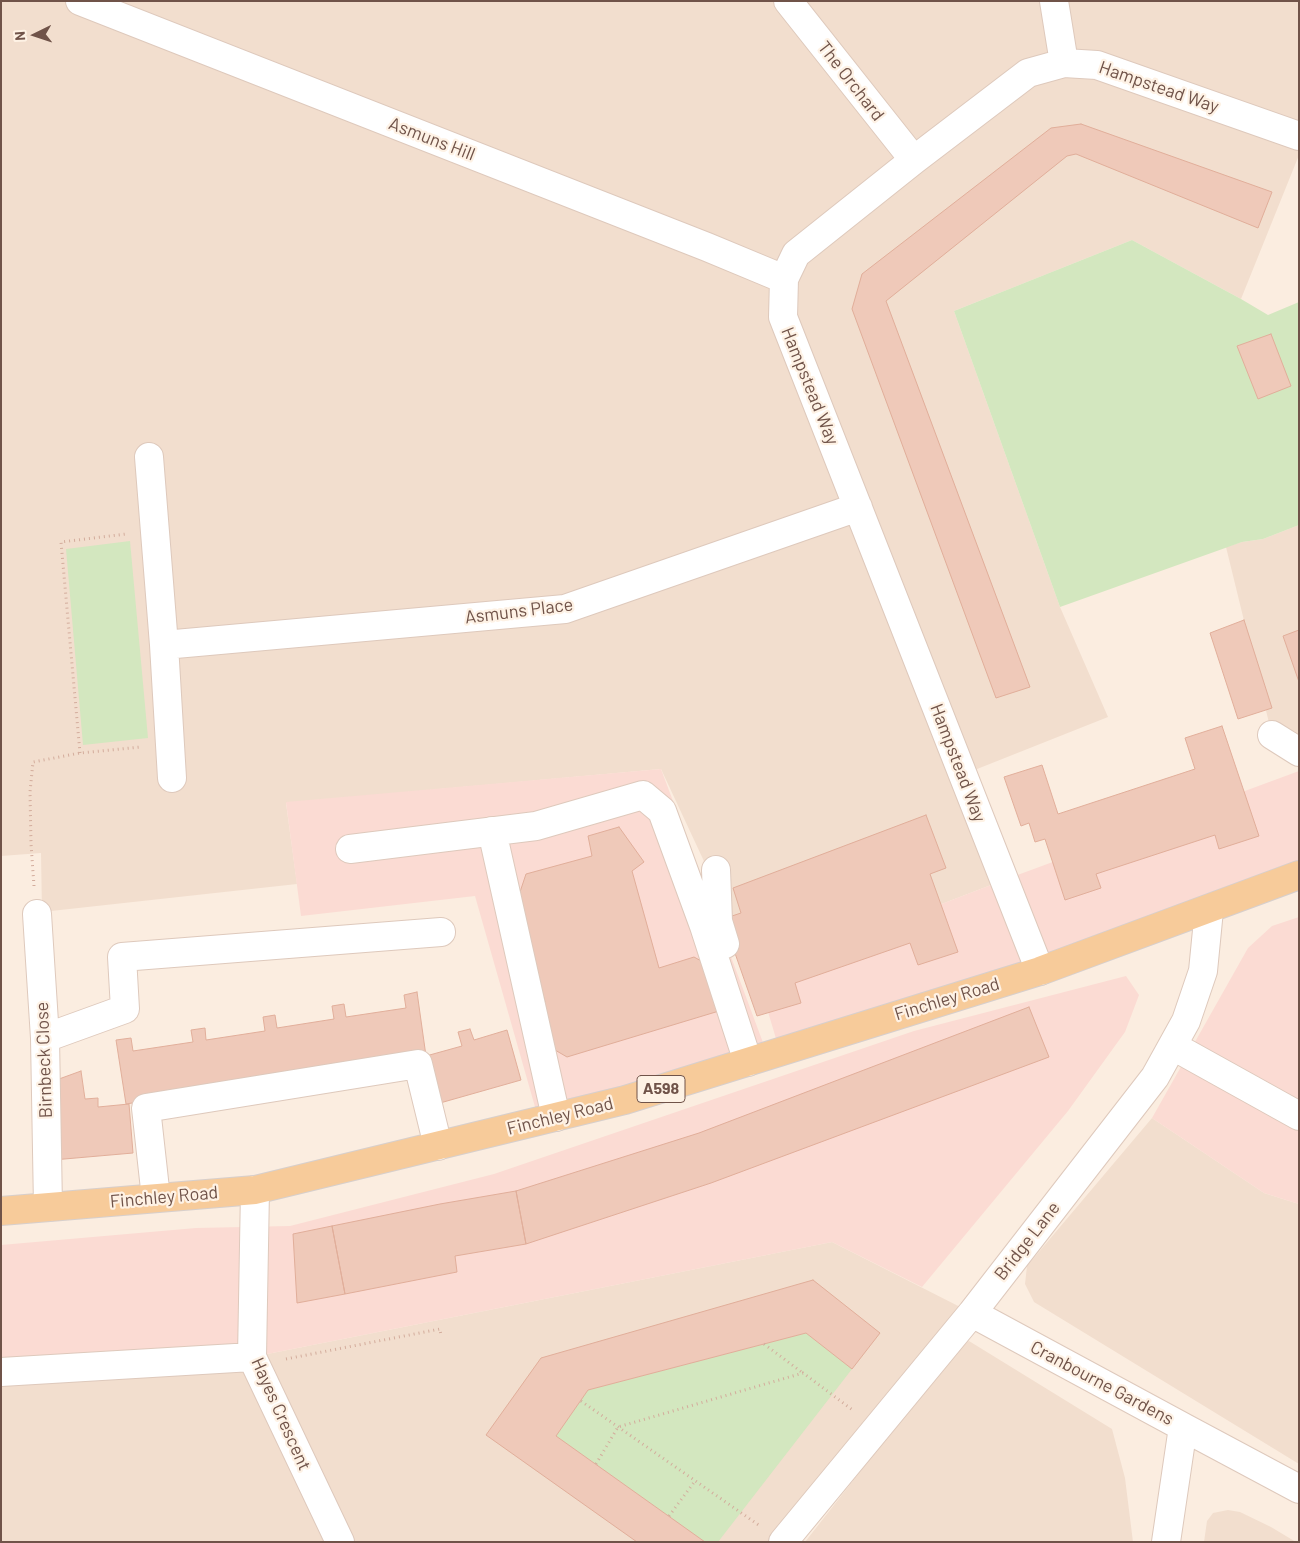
<!DOCTYPE html>
<html>
<head>
<meta charset="utf-8">
<style>
  body { margin:0 }
  #map { position:relative; width:1300px; height:1543px; overflow:hidden; background:#fbede0; font-family:Barlow,sans-serif }
  canvas { display:block }
  .frame { position:absolute; inset:0; border:2px solid #705349; pointer-events:none }
  .north { position:absolute; left:10px; top:10px; width:50px; height:50px; -webkit-text-stroke:4px #fef2e5; paint-order:stroke; rotate:266deg; font-size:14px; font-weight:700; line-height:20px; text-align:center; color:#705349 }
  .north::after { content:''; display:block; margin:auto; width:18px; height:22px; background:#705349; clip-path:polygon(50% 0,100% 100%,50% 72%,0 100%) }
</style>
</head>
<body>
<div id="map">
<canvas width="1300" height="1543"></canvas>
<div class="frame"></div>
<div class="north">N</div>
</div>
<script>
const ctx = document.querySelector('canvas').getContext('2d');
ctx.lineJoin = 'round';
function fill(path, color) {
  ctx.fillStyle = color;
  ctx.fill(path, 'evenodd');
}
function toPath(rows) {
  const path = new Path2D();
  for (const r of rows) {
    path.moveTo(r[0], r[1]);
    for (let i = 2; i < r.length; i += 2) path.lineTo(r[i], r[i + 1]);
  }
  return path;
}
function stroke(path, color, width, dash) {
  ctx.strokeStyle = color;
  ctx.lineWidth = width;
  ctx.lineCap = dash ? 'butt' : 'round';
  ctx.setLineDash(dash || []);
  ctx.stroke(path);
}
function drawText(font, color, halo, rows, align = 'center') {
  ctx.font = font + ' Barlow,sans-serif';
  ctx.lineWidth = 4.5;
  ctx.setLineDash([]);
  ctx.textBaseline = 'middle';
  ctx.strokeStyle = halo;
  ctx.fillStyle = color;
  for (const [text, x, y, turn = 0] of rows) {
    ctx.save();
    ctx.translate(x, y);
    ctx.rotate((+turn || 0) * Math.PI / 180);
    ctx.textAlign = isNaN(turn) ? turn : align;
    if (halo) ctx.strokeText(text, 0, 0);
    ctx.fillText(text, 0, 0);
    ctx.restore();
  }
}
fill(toPath([
  [1,1,1299,1,1299,155,1241,299,1132,240,954,311,1060,607,1108,717,962,775,1004,880,757,975,661,769,286,803,297,884,42,912,41,853,1,856],
  [1299,525,1299,752,1272,735,1226,547,1242,542,1263,539],
  [1152,1118,1264,1193,1299,1204,1299,1464,1034,1302,1025,1284,1027,1266],
  [832,1242,972,1313,790,1542,1,1542,1,1372,252,1357],
  [969,1341,1112,1429,1125,1478,1133,1542,805,1542,957,1348],
  [1228,1510,1240,1512,1271,1527,1296,1542,1204,1542,1207,1521,1213,1513]
]), '#f2dece');
fill(toPath([
  [661,769,768,1056,539,1121,475,896,301,916,286,802],
  [1299,771,1299,875,780,1052,757,975,1004,880],
  [1299,917,1299,1204,1264,1193,1152,1118,1248,948,1272,926],
  [1126,976,1139,995,1125,1032,1068,1111,922,1287,832,1242,252,1357,1,1372,1,1245,196,1228,290,1226,494,1174,914,1031]
]), '#fbdbd3');
fill(toPath([
  [1132,240,1241,299,1268,315,1299,302,1299,525,1263,539,1242,542,1060,607,954,311],
  [130,541,148,738,83,745,66,549],
  [806,1333,852,1369,718,1542,705,1542,556,1436,588,1390]
]), '#d3e7bf');
const building = toPath([
  [1081,124,1272,192,1258,228,1076,154,1067,156,886,301,1030,687,996,698,852,309,862,274,1051,128,1081,124],
  [1271,334,1291,386,1258,399,1237,346,1271,334],
  [1244,620,1272,708,1238,719,1210,633,1244,620],
  [1299,630,1299,682,1283,636,1299,630],
  [1222,726,1259,836,1219,849,1215,835,1096,874,1101,888,1065,900,1045,839,1035,842,1029,823,1021,826,1004,777,1042,765,1058,814,1195,769,1185,738,1222,726],
  [926,815,946,868,930,874,958,952,918,965,910,943,795,983,801,1003,757,1016,723,919,741,913,733,888,926,815],
  [619,827,644,862,632,871,659,968,694,957,703,962,719,1011,567,1057,555,1050,548,1041,538,1008,545,1002,517,901,526,874,592,856,588,836,619,827],
  [417,992,426,1056,126,1104,116,1040,131,1038,133,1051,193,1042,191,1030,205,1028,206,1040,265,1031,263,1017,275,1015,277,1028,334,1019,332,1006,344,1004,346,1017,406,1008,404,995,417,992],
  [1029,1007,1049,1057,711,1183,526,1244,516,1191,699,1133,1029,1007],
  [470,1029,474,1040,507,1030,521,1080,440,1103,426,1056,462,1046,458,1032,470,1029],
  [81,1071,85,1099,98,1098,98,1107,129,1104,133,1153,53,1160,59,1079,81,1071],
  [516,1191,526,1244,455,1256,457,1272,345,1294,332,1226,440,1204,516,1191],
  [332,1226,345,1294,297,1303,293,1234,332,1226],
  [813,1280,880,1333,852,1369,806,1333,588,1390,556,1436,705,1542,637,1542,486,1435,541,1358,813,1280]
]);
fill(building, '#efc9b9');
stroke(building, '#e1ae9a', 1);
const minor = toPath([
  [80,1,707,247,784,279],
  [788,1,914,160],
  [1054,1,1064,63],
  [149,457,164,645,172,778],
  [164,645,565,609,858,507],
  [1272,735,1299,752],
  [492,831,556,1117],
  [350,849,536,826,643,795,662,811,704,926,748,1062],
  [716,870,718,921,725,944],
  [37,914,45,1038,48,1207],
  [1040,971,783,317,784,279,796,254,914,160,1028,73,1064,63,1097,65,1299,136],
  [45,1038,125,1009,122,957,441,932],
  [1173,1046,1299,1116],
  [255,1190,252,1357,340,1542],
  [156,1198,146,1108,418,1064,438,1146],
  [972,1313,1183,1427,1166,1542],
  [1,1372,252,1357],
  [1183,1427,1299,1489],
  [783,1542,972,1313,1155,1077,1186,1021,1203,971,1209,910]
]);
const major = toPath([
  [1,1211,255,1190,625,1100,1040,971,1299,875]
]);
stroke(minor, '#dec9bc', 30);
stroke(major, '#d7cfcc', 30);
stroke(toPath([
  [80,753,61,542,126,534],
  [34,886,31,844,30,792,33,762,80,753,141,747],
  [764,1344,803,1373],
  [286,1359,440,1329,441,1336],
  [581,1401,760,1526],
  [596,1464,618,1427,803,1373,854,1411],
  [669,1516,695,1481]
]), '#d3ac9c', 3, [1, 4]);
stroke(minor, '#fff', 28);
stroke(major, '#f7cb9a', 28);
for (const [x, y, w] of [
  [661,1089,48]
]) {
  const box = new Path2D();
  box.roundRect(x - w / 2, y - 13.5, w, 27, 4);
  ctx.fillStyle = '#fef2e5';
  ctx.fill(box);
  stroke(box, '#705349', 1);
}
drawText('bold 16px', '#705349', null, [
  ["A598",661,1089]
]);
drawText('18px', '#705349', '#fef2e5', [
  ["The Orchard",851,81,52],
  ["Hampstead Way",1159,87,19],
  ["Asmuns Hill",432,139,21],
  ["Hampstead Way",810,386,68],
  ["Asmuns Place",519,611,-7],
  ["Hampstead Way",958,763,69],
  ["Finchley Road",947,999,-17],
  ["Birnbeck Close",44,1060,-92],
  ["Finchley Road",560,1116,-14],
  ["Finchley Road",164,1197,-5],
  ["Bridge Lane",1027,1241,-52],
  ["Cranbourne Gardens",1102,1383,28],
  ["Hayes Crescent",281,1414,66]
]);
</script>
</body>
</html>
